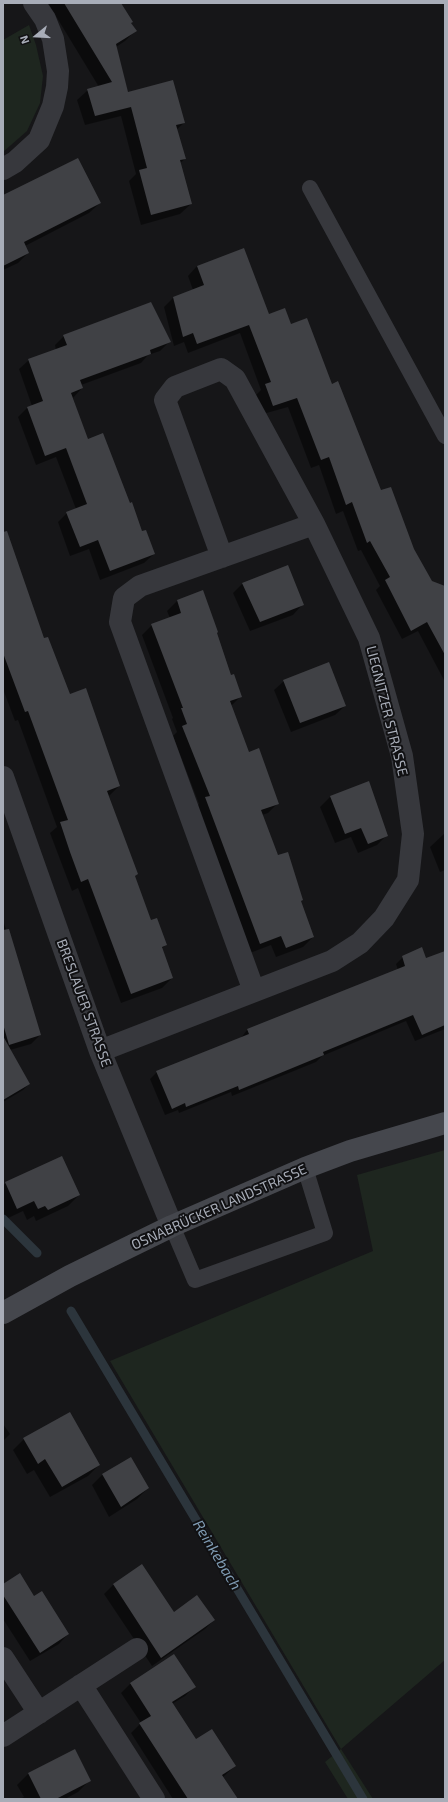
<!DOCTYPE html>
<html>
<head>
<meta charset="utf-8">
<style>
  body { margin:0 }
  #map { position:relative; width:448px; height:1802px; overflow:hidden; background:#161618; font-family:"Exo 2",sans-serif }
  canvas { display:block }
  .frame { position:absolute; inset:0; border:4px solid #a8adb8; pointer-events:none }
  .north { position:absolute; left:16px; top:16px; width:40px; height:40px; -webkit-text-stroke:3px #111113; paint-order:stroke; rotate:252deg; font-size:11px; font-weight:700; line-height:16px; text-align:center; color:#a8adb8 }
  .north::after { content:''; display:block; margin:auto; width:14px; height:18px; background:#a8adb8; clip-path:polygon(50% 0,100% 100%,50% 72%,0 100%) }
</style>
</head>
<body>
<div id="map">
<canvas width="448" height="1802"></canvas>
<div class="frame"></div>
<div class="north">N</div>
</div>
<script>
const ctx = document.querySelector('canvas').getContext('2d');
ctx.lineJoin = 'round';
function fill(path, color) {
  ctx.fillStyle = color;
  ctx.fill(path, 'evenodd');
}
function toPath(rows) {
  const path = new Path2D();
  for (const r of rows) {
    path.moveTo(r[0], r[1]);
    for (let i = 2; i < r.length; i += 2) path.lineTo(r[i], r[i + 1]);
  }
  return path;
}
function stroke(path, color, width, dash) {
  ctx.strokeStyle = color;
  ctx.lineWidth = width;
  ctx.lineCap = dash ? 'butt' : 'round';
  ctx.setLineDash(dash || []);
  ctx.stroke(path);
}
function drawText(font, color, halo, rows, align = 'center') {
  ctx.font = font + ' "Exo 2",sans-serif';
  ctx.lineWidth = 4;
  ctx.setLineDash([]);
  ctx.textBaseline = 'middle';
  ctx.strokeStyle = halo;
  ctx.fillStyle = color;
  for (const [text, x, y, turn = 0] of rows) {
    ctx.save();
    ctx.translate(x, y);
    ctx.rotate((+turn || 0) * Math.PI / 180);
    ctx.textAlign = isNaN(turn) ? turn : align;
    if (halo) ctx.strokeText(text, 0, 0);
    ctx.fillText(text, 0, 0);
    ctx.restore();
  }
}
fill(toPath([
  [29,25,36,45,43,76,40,103,27,131,3,152,3,40],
  [445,1150,445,1660,341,1749,373,1799,348,1799,325,1762,341,1749,110,1361,373,1251,357,1175]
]), '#1e261f');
fill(toPath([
  [48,3,121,3,135,31,125,41,116,47,128,94,184,123,176,130,185,159,179,164,191,204,180,214,141,225,129,181,136,174,121,116,85,125,77,100,88,90,99,87],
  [3,196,100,203,89,213,25,246,28,253,18,263,3,270],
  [197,266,268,315,291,325,332,385,380,492,431,582,445,590,445,682,418,631,402,639,376,590,380,586,361,550,358,551,343,511,336,514,319,465,311,468,288,407,263,414,256,395,261,390,240,333,188,353,184,342,174,346,164,307,173,298,193,290,188,276],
  [64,336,170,341,160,351,148,355,141,363,81,385,82,388,73,398,87,440,130,504,142,532,154,554,144,563,100,580,89,549,70,556,58,522,67,513,76,509,56,457,36,465,18,417,27,408,32,406,19,369,29,360,56,350,55,345],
  [3,548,69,695,119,786,109,796,137,874,134,877,151,921,166,945,161,949,172,978,162,988,121,1003,78,888,72,891,50,833,57,827,18,720,15,721,3,689],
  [243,583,302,605,293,615,250,631,233,593],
  [203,592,230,677,241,696,230,707,248,753,278,803,268,813,262,815,278,856,300,902,313,937,303,947,276,957,271,945,250,953,196,808,199,804,173,736,177,732,172,719,173,718,142,635,152,625,170,618,167,611,177,601],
  [284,681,345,706,335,715,291,732,274,690],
  [330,797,387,835,377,845,358,853,351,837,335,843,320,807],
  [445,833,445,870,440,872,430,847],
  [3,920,40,1035,31,1044,3,1052],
  [445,952,445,1029,415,1041,406,1021,322,1056,316,1062,232,1096,231,1092,179,1113,178,1110,165,1115,150,1079,157,1072,241,1038,247,1030,398,970,396,964,403,957,426,960],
  [3,1063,29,1084,23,1090,3,1102],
  [61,1157,79,1195,68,1206,36,1221,34,1216,27,1220,23,1211,6,1219,3,1213,3,1185],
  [3,1424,10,1434,3,1441],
  [24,1439,99,1465,88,1476,50,1497,34,1470,27,1474,13,1450],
  [103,1474,148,1488,137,1499,109,1517,92,1485],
  [142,1565,174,1613,214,1620,205,1629,152,1666,104,1594,113,1585],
  [3,1585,68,1634,59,1644,30,1661,3,1619],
  [174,1655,194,1687,185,1696,172,1704,196,1741,235,1766,223,1777,236,1799,173,1799,131,1733,141,1723,121,1693,130,1684],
  [28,1774,89,1781,78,1792,65,1799,20,1799,24,1797,17,1785]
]), '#0007');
stroke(toPath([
  [3,1219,37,1253],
  [71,1311,363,1799]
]), '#2c353c', 9);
fill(toPath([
  [64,3,121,3,133,22,131,23,137,31,116,44,128,92,173,80,185,123,176,125,186,159,180,160,192,204,151,215,139,170,147,168,131,107,95,116,87,89,112,82],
  [78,158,101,203,24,242,29,253,3,266,3,195],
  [244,248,269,314,285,308,291,324,307,318,332,384,338,381,381,490,391,487,414,549,432,581,445,586,445,655,427,622,411,631,385,580,390,577,370,541,367,543,352,502,346,505,329,457,321,460,297,398,273,406,265,384,271,382,249,325,197,344,193,333,183,337,173,297,204,285,197,266],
  [151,302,171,342,150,350,151,354,80,380,83,388,71,393,88,439,103,433,130,503,132,502,142,531,146,530,155,554,110,571,98,540,80,547,66,512,87,504,66,448,45,456,27,407,43,401,28,359,67,345,63,335],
  [7,531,44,638,48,637,70,694,86,688,120,786,107,791,138,874,135,876,151,920,157,918,167,945,162,947,173,978,131,994,88,879,81,882,70,852,60,822,68,820,28,711,25,712,3,653,3,532],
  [288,565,304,605,260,622,242,583],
  [203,590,218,632,217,633,231,675,234,674,242,697,230,701,249,752,259,748,279,804,261,810,278,855,288,852,303,900,301,901,314,937,286,948,281,936,260,944,205,797,210,796,182,726,187,724,181,708,183,708,151,624,181,613,177,600],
  [329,662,346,706,300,723,283,680],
  [369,781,388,836,368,844,361,828,345,834,330,796],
  [9,929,41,1035,9,1045,3,1024,3,930],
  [422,947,426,958,445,951,445,1025,422,1035,413,1015,323,1052,324,1055,239,1090,238,1086,186,1107,185,1103,172,1109,156,1071,249,1034,247,1029,405,966,402,956],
  [3,1036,30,1084,3,1100],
  [62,1156,80,1195,48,1210,45,1206,38,1209,34,1201,17,1209,5,1182],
  [70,1412,100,1465,62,1487,45,1459,38,1464,23,1438],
  [131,1457,149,1488,121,1507,102,1474],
  [142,1564,174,1612,197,1595,215,1620,161,1658,113,1584],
  [20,1573,34,1596,42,1591,69,1634,40,1653,3,1595,3,1584],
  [174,1654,196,1687,172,1702,196,1739,212,1729,236,1766,222,1775,238,1799,188,1799,139,1723,151,1716,130,1683],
  [75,1749,91,1781,56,1799,41,1799,28,1773]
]), '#404145');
stroke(toPath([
  [310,188,445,436],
  [172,1226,195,1280,325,1233,305,1168]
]), '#37383d', 16);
stroke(toPath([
  [3,169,15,162,39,140,53,106,57,87,58,71,53,39,45,19,34,3],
  [222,557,165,400,175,387,221,369,235,379,314,524],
  [3,777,100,1051,172,1226],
  [100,1051,332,961,360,943,384,918,408,880,413,834,402,756,369,638,314,524,140,586,124,598,120,622,254,991],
  [3,1658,39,1713],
  [81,1685,154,1799],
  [3,1736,137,1649]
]), '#37383d', 22);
stroke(toPath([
  [3,1313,70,1276,172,1226,305,1168,350,1151,445,1123]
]), '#45474d', 22);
drawText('14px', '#a8adb8', '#111113', [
  ["LIEGNITZER STRASSE",387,711,76],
  ["BRESLAUER STRASSE",84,1003,70],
  ["OSNABRÜCKER LANDSTRASSE",219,1207,-24]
]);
drawText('italic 15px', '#7f9bb3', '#111113', [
  ["Reinkebach",217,1555,59]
]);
</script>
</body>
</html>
